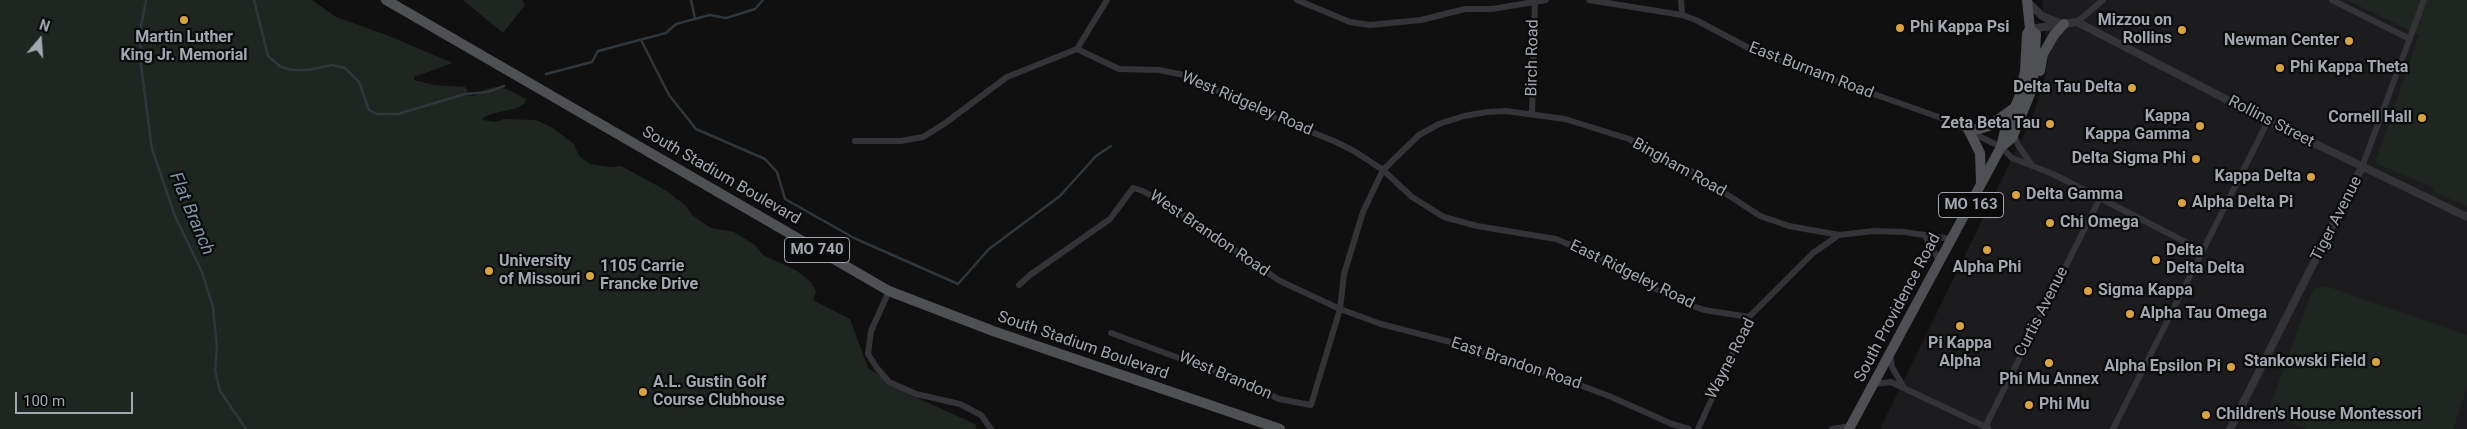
<!DOCTYPE html>
<html>
<head>
<meta charset="utf-8">
<style>
  body { margin:0 }
  #map { position:relative; width:2467px; height:429px; overflow:hidden; background:#101011; font-family:Roboto,sans-serif }
  canvas { display:block }
  .north { position:absolute; left:15px; top:15px; width:50px; height:50px; -webkit-text-stroke:4px #0b0b0c; paint-order:stroke; rotate:18deg; font-size:14px; font-weight:700; line-height:20px; text-align:center; color:#a3a7b0 }
  .north::after { content:''; display:block; margin:auto; width:18px; height:22px; background:#a3a7b0; clip-path:polygon(50% 0,100% 100%,50% 72%,0 100%) }
  .scale { position:absolute; left:15px; top:392px; width:118px; height:22px; box-sizing:border-box; border:2px solid #a3a7b0; border-top:0; padding-left:6px; font-size:15px; line-height:18px; white-space:nowrap; color:#a3a7b0; -webkit-text-stroke:4px #0b0b0c; paint-order:stroke }
</style>
</head>
<body>
<div id="map">
<canvas width="2467" height="429"></canvas>
<div class="north">N</div>
<div class="scale">100 m</div>
</div>
<script>
const ctx = document.querySelector('canvas').getContext('2d');
ctx.lineJoin = 'round';
function fill(path, color) {
  ctx.fillStyle = color;
  ctx.fill(path, 'evenodd');
}
function toPath(rows) {
  const path = new Path2D();
  for (const r of rows) {
    path.moveTo(r[0], r[1]);
    for (let i = 2; i < r.length; i += 2) path.lineTo(r[i], r[i + 1]);
  }
  return path;
}
function stroke(path, color, width, dash) {
  ctx.strokeStyle = color;
  ctx.lineWidth = width;
  ctx.lineCap = dash ? 'butt' : 'round';
  ctx.setLineDash(dash || []);
  ctx.stroke(path);
}
function drawText(font, color, halo, rows, align = 'center') {
  ctx.font = font + ' Roboto,sans-serif';
  ctx.lineWidth = 4.5;
  ctx.setLineDash([]);
  ctx.textBaseline = 'middle';
  ctx.strokeStyle = halo;
  ctx.fillStyle = color;
  for (const [text, x, y, turn = 0] of rows) {
    ctx.save();
    ctx.translate(x, y);
    ctx.rotate((+turn || 0) * Math.PI / 180);
    ctx.textAlign = isNaN(turn) ? turn : align;
    if (halo) ctx.strokeText(text, 0, 0);
    ctx.fillText(text, 0, 0);
    ctx.restore();
  }
}
fill(toPath([
  [2042,0,2467,0,2467,429,1880,429,2032,118,2044,82,2048,59]
]), '#1c1c1e');
fill(toPath([
  [0,0,312,0,336,17,384,34,453,63,414,77,414,80,434,85,465,87,468,90,466,95,474,96,486,89,496,87,507,89,526,99,524,104,517,108,491,114,483,118,483,120,495,122,504,119,536,120,553,128,574,144,579,156,590,164,609,167,621,166,667,191,686,206,692,215,711,228,734,232,755,245,763,255,797,271,811,282,816,292,813,300,850,319,868,368,913,396,975,424,977,429,0,429],
  [463,0,522,0,525,5,503,33],
  [2347,0,2467,0,2467,206,2433,192,2434,188,2375,163,2419,35],
  [2326,286,2467,335,2467,387,2453,429,2306,429,2274,417,2270,411,2271,403,2311,294,2316,288]
]), '#1f2520');
stroke(toPath([
  [146,0,140,32,141,66,152,149,175,216,202,272,213,307,217,347,215,371,220,391,246,429],
  [254,0,268,56,281,67,292,70,308,70,332,65,345,68,359,82,369,110,377,114,398,114,465,94,488,92,504,86],
  [691,0,695,19],
  [641,40,669,95,696,129,765,159,777,172,785,199,854,238,958,284,989,249,1060,196,1096,156,1111,146],
  [546,74,592,62,598,51,666,33,676,24,710,15,726,18,755,9,763,0]
]), '#2f373c', 2.5);
stroke(toPath([
  [1297,0,1350,22,1370,25,1421,20,1465,9,1492,9,1546,0],
  [1589,0,1682,15,1696,20,1758,53,1947,120,2001,147,2012,158,2053,174,2203,251],
  [1681,0,1682,15],
  [2332,0,2410,39],
  [2077,22,2103,0],
  [1077,49,1119,69,1159,70,1189,76,1256,110,1334,141,1354,151,1383,170,1412,197,1444,217,1477,226,1556,239,1610,262,1659,291,1685,303,1704,310,1749,317],
  [1077,49,1107,0],
  [1532,114,1535,2],
  [2014,134,2018,145,2031,164],
  [855,141,901,141,923,137,944,124,1007,77,1077,49],
  [2362,167,2424,0],
  [1925,236,1940,262],
  [1019,285,1030,275,1110,219,1133,188,1143,191,1178,211,1280,281,1340,309,1381,324,1462,345,1566,380,1609,396,1672,424,1689,429],
  [889,291,871,331,868,354,877,368,889,382,916,394,960,404,981,415,991,429],
  [1111,333,1241,381,1279,399,1311,405,1340,309,1344,274,1363,212,1383,170,1419,135,1439,124,1464,116,1487,112,1506,111,1565,119,1629,139,1693,172,1760,216,1789,226,1839,235,1874,231,1904,232,1952,239],
  [1890,355,1892,367,1903,386],
  [1874,384,1891,382,1988,428],
  [1985,427,2100,198],
  [1698,429,1749,317,1813,253,1839,235],
  [1832,429,1851,426],
  [2113,429,2268,121]
]), '#343438', 6);
stroke(toPath([
  [2028,2,2042,16,2059,23],
  [2030,29,2077,22,2268,121,2467,217],
  [2230,429,2362,167]
]), '#343438', 8);
stroke(toPath([
  [386,0,889,291,993,331,1280,429],
  [2040,71,2043,54,2054,35,2064,24],
  [1968,129,1980,153,1981,182],
  [1968,129,1979,129,1989,126,2014,108],
  [2001,147,2012,138,2030,94,2034,72,2036,34,2030,29],
  [1849,429,2001,147,2004,134,2020,95,2025,71,2027,34,2030,29,2027,0]
]), '#4e5054', 10);
for (const [x, y, r, color] of [
  [184,20,5,"#d9a340"],
  [1900,28,5,"#d9a340"],
  [2182,30,5,"#d9a340"],
  [2349,41,5,"#d9a340"],
  [2280,68,5,"#d9a340"],
  [2132,88,5,"#d9a340"],
  [2422,118,5,"#d9a340"],
  [2050,124,5,"#d9a340"],
  [2200,126,5,"#d9a340"],
  [2196,159,5,"#d9a340"],
  [2311,177,5,"#d9a340"],
  [2016,195,5,"#d9a340"],
  [2182,203,5,"#d9a340"],
  [2050,223,5,"#d9a340"],
  [1987,250,5,"#d9a340"],
  [2156,260,5,"#d9a340"],
  [489,271,5,"#d9a340"],
  [590,276,5,"#d9a340"],
  [2088,291,5,"#d9a340"],
  [2130,314,5,"#d9a340"],
  [1960,326,5,"#d9a340"],
  [2376,362,5,"#d9a340"],
  [2049,363,5,"#d9a340"],
  [2231,367,5,"#d9a340"],
  [643,392,5,"#d9a340"],
  [2029,405,5,"#d9a340"],
  [2206,415,5,"#d9a340"]
]) {
  const dot = new Path2D();
  dot.arc(x, y, r, 0, 2 * Math.PI);
  ctx.fillStyle = color;
  ctx.fill(dot);
  stroke(dot, '#0b0b0c', 2);
}
for (const [x, y, w] of [
  [1971,205,65],
  [817,250,65]
]) {
  const box = new Path2D();
  box.roundRect(x - w / 2, y - 12.5, w, 25, 4);
  ctx.fillStyle = '#0b0b0c';
  ctx.fill(box);
  stroke(box, '#a3a7b0', 1);
}
drawText('bold 15px', '#a3a7b0', null, [
  ["MO 163",1971,205],
  ["MO 740",817,250]
]);
drawText('bold 16px', '#a3a7b0', '#0b0b0c', [
  ["Mizzou on",2172,21,"right"],
  ["Rollins",2172,39,"right"],
  ["Phi Kappa Psi",1910,28],
  ["Martin Luther",184,38,"center"],
  ["King Jr. Memorial",184,56,"center"],
  ["Newman Center",2339,41,"right"],
  ["Phi Kappa Theta",2290,68],
  ["Delta Tau Delta",2122,88,"right"],
  ["Kappa",2190,117,"right"],
  ["Kappa Gamma",2190,135,"right"],
  ["Cornell Hall",2412,118,"right"],
  ["Zeta Beta Tau",2040,124,"right"],
  ["Delta Sigma Phi",2186,159,"right"],
  ["Kappa Delta",2301,177,"right"],
  ["Delta Gamma",2026,195],
  ["Alpha Delta Pi",2192,203],
  ["Chi Omega",2060,223],
  ["Delta",2166,251],
  ["Delta Delta",2166,269],
  ["University",499,262],
  ["of Missouri",499,280],
  ["1105 Carrie",600,267],
  ["Francke Drive",600,285],
  ["Alpha Phi",1987,268,"center"],
  ["Sigma Kappa",2098,291],
  ["Alpha Tau Omega",2140,314],
  ["Pi Kappa",1960,344,"center"],
  ["Alpha",1960,362,"center"],
  ["Stankowski Field",2366,362,"right"],
  ["Alpha Epsilon Pi",2221,367,"right"],
  ["Phi Mu Annex",2049,380,"center"],
  ["A.L. Gustin Golf",653,383],
  ["Course Clubhouse",653,401],
  ["Phi Mu",2039,405],
  ["Children's House Montessori",2216,415]
], 'left');
drawText('16px', '#a3a7b0', '#0b0b0c', [
  ["Birch Road",1533,58,-89],
  ["East Burnam Road",1811,71,21],
  ["West Ridgeley Road",1247,104,23],
  ["Rollins Street",2271,122,27],
  ["Bingham Road",1679,168,29],
  ["South Stadium Boulevard",721,176,30],
  ["Tiger Avenue",2337,219,-63],
  ["West Brandon Road",1209,234,34],
  ["East Ridgeley Road",1632,275,26],
  ["South Providence Road",1898,308,-62],
  ["Curtis Avenue",2042,312,-63],
  ["South Stadium Boulevard",1083,346,19],
  ["Wayne Road",1731,359,-63],
  ["East Brandon Road",1516,364,18],
  ["West Brandon",1225,376,23]
]);
drawText('italic 18px', '#7e95a8', '#0b0b0c', [
  ["Flat Branch",191,214,67]
]);
</script>
</body>
</html>
